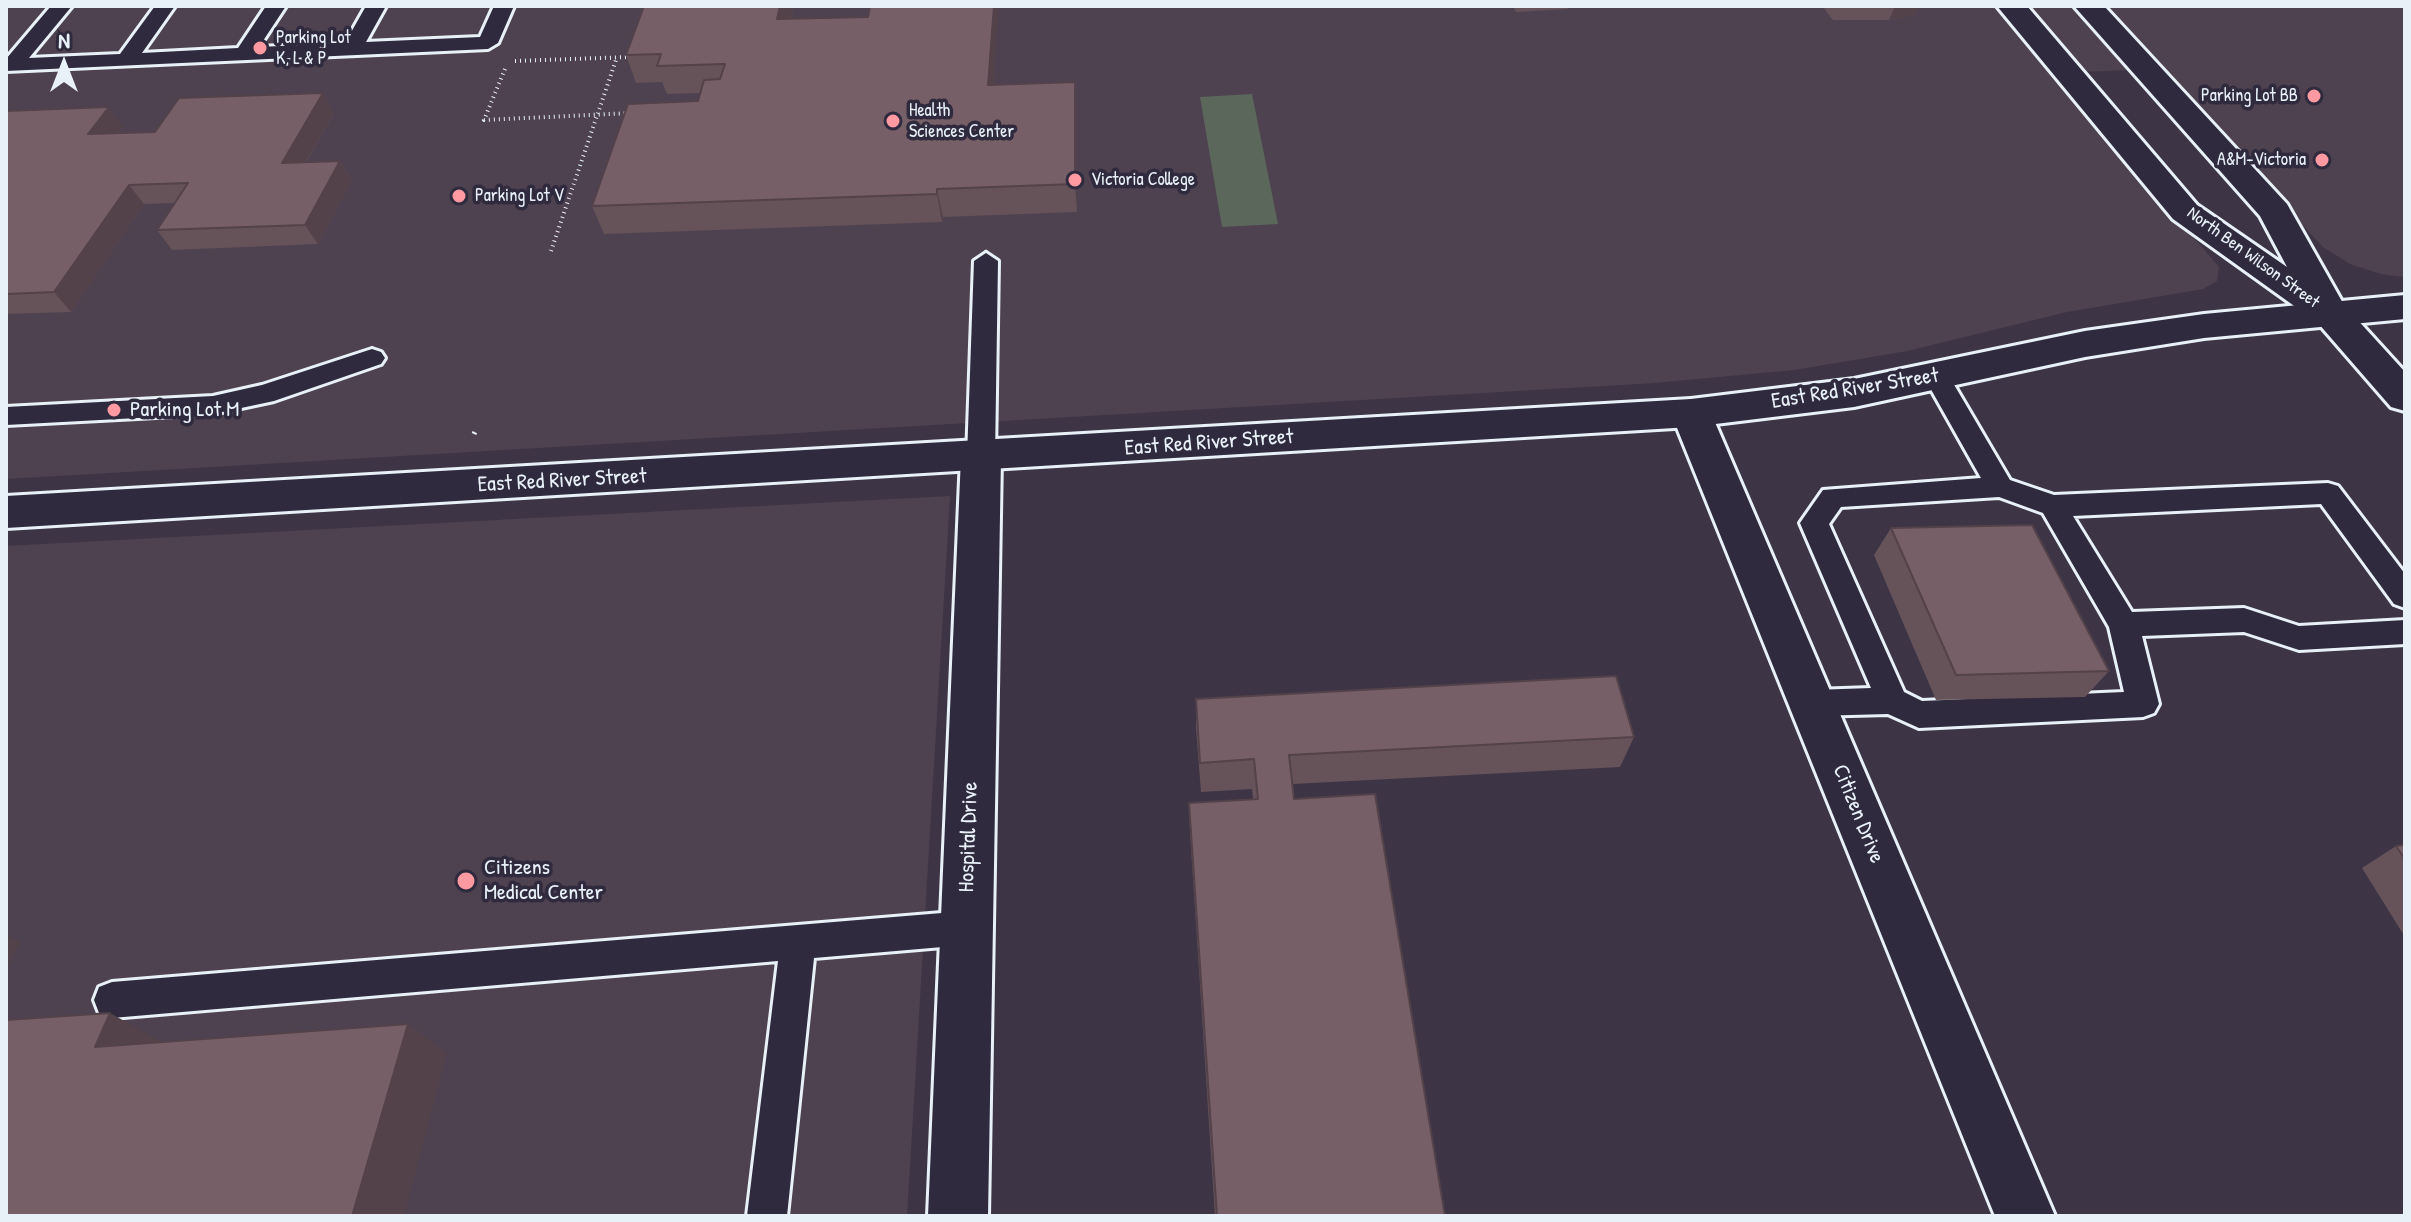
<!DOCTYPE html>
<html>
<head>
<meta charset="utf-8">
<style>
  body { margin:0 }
  #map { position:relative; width:2411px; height:1222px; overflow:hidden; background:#3d3546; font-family:"Patrick Hand",sans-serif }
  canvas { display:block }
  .frame { position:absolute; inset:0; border:8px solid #e8f1f8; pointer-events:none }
  .north { position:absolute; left:24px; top:24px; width:80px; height:80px; -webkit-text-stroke:6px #2f2a3d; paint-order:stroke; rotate:0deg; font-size:22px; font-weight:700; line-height:32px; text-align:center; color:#e8f1f8 }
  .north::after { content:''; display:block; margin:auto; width:28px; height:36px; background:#e8f1f8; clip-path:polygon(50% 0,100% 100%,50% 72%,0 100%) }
</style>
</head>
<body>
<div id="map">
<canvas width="2411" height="1222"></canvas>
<div class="frame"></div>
<div class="north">N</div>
</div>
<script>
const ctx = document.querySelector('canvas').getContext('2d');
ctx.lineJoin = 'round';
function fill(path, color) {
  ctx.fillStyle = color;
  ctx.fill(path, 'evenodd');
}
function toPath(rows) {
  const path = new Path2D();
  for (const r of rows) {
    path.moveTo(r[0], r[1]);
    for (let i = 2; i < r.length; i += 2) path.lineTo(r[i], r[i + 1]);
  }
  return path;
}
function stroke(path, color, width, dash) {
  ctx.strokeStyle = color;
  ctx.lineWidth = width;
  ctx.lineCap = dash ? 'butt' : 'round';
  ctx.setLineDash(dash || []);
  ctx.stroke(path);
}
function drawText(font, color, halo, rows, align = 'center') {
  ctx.font = font + ' "Patrick Hand",sans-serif';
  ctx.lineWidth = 7;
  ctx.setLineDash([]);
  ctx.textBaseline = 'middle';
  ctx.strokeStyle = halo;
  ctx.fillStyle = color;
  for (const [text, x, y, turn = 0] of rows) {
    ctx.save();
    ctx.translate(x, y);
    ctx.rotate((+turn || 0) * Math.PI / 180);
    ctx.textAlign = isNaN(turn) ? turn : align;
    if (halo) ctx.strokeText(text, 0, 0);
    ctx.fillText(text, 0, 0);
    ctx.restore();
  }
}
fill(toPath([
  [6,6,2405,6,2405,277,2381,274,2350,264,2323,247,2156,69,2052,73,2219,267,2217,281,2203,289,2067,312,1907,351,1794,370,1654,383,6,479],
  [950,496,907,1216,6,1216,6,546]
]), '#4e4250');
fill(toPath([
  [1252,94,1278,224,1222,227,1200,97]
]), '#5c675c');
const service = toPath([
  [51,6,72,6,29,58,120,54,155,6,175,6,142,53,238,48,266,6,286,6,259,47,345,43,366,6,386,6,366,42,480,37,494,6,514,6,498,43,488,49,6,71,6,59,51,6],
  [986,253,998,261,995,457,991,464,981,467,971,464,967,457,974,261,986,253],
  [372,349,381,352,385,358,381,364,274,401,213,414,6,425,6,407,213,396,262,385,372,349],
  [1937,368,1946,371,2010,480,2054,495,2328,483,2338,486,2405,574,2405,608,2394,604,2321,504,2073,516,2132,612,2244,608,2299,626,2405,620,2405,644,2299,650,2244,632,2142,636,2159,704,2154,713,2143,717,1919,728,1888,714,1814,716,1803,712,1798,703,1803,694,1814,690,1871,688,1800,523,1823,490,1981,478,1924,377,1928,371,1937,368],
  [1999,497,2043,513,2109,627,2124,692,1922,701,1904,692,1829,524,1841,507,1999,497],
  [966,911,979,916,984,928,979,940,966,945,814,958,787,1216,747,1216,778,961,112,1018,99,1013,94,1000,99,987,112,982,966,911]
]);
const minor = toPath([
  [1691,399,1705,403,1711,413,2055,1216,1995,1216,1671,413,1677,403,1691,399],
  [981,442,995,447,1001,457,988,1216,928,1216,961,457,967,447,981,442]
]);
const tertiary = toPath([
  [2405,295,2405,319,2204,338,2085,357,1854,407,1691,427,6,528,6,496,1691,399,1854,379,2085,331,2204,314,2405,295]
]);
const secondary = toPath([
  [1997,6,2027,6,2197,205,2287,267,2260,216,2074,6,2104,6,2287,204,2344,305,2405,372,2405,411,2391,407,2318,323,2173,219,1997,6]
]);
stroke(service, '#e8f1f8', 6);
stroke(minor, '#e8f1f8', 6);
stroke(tertiary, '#e8f1f8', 6);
stroke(secondary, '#e8f1f8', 6);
stroke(toPath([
  [515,61,629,57],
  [505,69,484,120,632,113],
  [551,251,617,57]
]), '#e8f1f8', 4, [1, 4]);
stroke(toPath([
  [474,434,476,430]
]), '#e8f1f8', 5, [2, 6]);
fill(service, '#2f2a3d');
fill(minor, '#2f2a3d');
fill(tertiary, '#2f2a3d');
fill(secondary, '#2f2a3d');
fill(toPath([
  [794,6,791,19,994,85,1077,110,1077,212,943,217,942,222,604,234,592,206,698,101,700,93,667,94,662,82,636,83,626,55],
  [1513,6,1569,6,1568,9,1516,12],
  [1804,6,1919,6,1915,15,1889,20,1833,20,1823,7,1805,8],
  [6,111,123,127,118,133,155,132,334,113,306,163,340,161,352,181,318,244,172,250,157,230,175,203,144,204,71,312,6,314],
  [1891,528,2109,671,2085,697,1936,700,1874,555],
  [1196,699,1634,737,1620,767,1293,784,1294,799,1445,1216,1215,1216,1190,832,1189,803,1253,799,1252,789,1201,792,1196,729],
  [2405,845,2405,937,2362,868,2396,846]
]), '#665259');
fill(toPath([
  [780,6,794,6,784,47,777,19],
  [994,6,999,6,992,113,988,85],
  [1895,6,1919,6,1915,15,1889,20],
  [1075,82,1077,110,1077,212,1075,184],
  [323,93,334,113,294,183,282,163],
  [109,107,123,127,103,154,88,134],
  [340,161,352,181,318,244,305,225],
  [129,185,144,204,71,312,54,292],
  [937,189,943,217,942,222,937,194],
  [6,934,20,942,6,972],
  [110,1013,164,1043,95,1047],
  [408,1024,447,1053,404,1216,352,1216]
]), '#534249');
const building = toPath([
  [644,6,780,6,777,19,868,17,870,6,994,6,988,85,1075,82,1075,184,937,189,937,194,592,206,628,104,698,101,704,80,720,79,725,64,657,66,661,54,626,55,644,6],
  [323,93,282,163,340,161,305,225,157,230,188,183,129,185,54,292,6,294,6,111,109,107,88,134,155,132,179,98,323,93],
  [2032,525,2109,671,1956,675,1891,528,2032,525],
  [1616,676,1634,737,1289,755,1294,799,1375,794,1445,1216,1217,1216,1189,803,1258,799,1254,759,1200,763,1196,699,1616,676],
  [2405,845,2405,859,2396,846,2405,845],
  [110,1013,95,1047,408,1024,352,1216,6,1216,6,1020,110,1013]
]);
fill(building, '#775f68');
stroke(building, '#534249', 2);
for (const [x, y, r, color] of [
  [260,48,8,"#ff9aa2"],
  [2314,96,8,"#ff9aa2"],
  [893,121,8,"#ff9aa2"],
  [2322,160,8,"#ff9aa2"],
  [1075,180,8,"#ff9aa2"],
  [459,196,8,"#ff9aa2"],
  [114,410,8,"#ff9aa2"],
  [466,881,10,"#ff9aa2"]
]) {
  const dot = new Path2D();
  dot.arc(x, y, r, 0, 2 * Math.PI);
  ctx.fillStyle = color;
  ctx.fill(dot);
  stroke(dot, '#2f2a3d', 3);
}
drawText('18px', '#e8f1f8', '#2f2a3d', [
  ["Parking Lot",276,38],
  ["K, L & P",276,59],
  ["Parking Lot BB",2298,96,"right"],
  ["Health",909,111],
  ["Sciences Center",909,132],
  ["A&M-Victoria",2306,160,"right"],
  ["Victoria College",1091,180],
  ["Parking Lot V",475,196]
], 'left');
drawText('18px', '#e8f1f8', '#2f2a3d', [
  ["North Ben Wilson Street",2253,258,36]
]);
drawText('22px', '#e8f1f8', '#2f2a3d', [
  ["East Red River Street",1855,389,-9],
  ["East Red River Street",1209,443,-4],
  ["East Red River Street",562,481,-3],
  ["Citizen Drive",1858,814,68],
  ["Hospital Drive",969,837,-88]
]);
drawText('22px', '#e8f1f8', '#2f2a3d', [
  ["Parking Lot M",130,410],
  ["Citizens",484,868],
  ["Medical Center",484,893]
], 'left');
</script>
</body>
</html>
